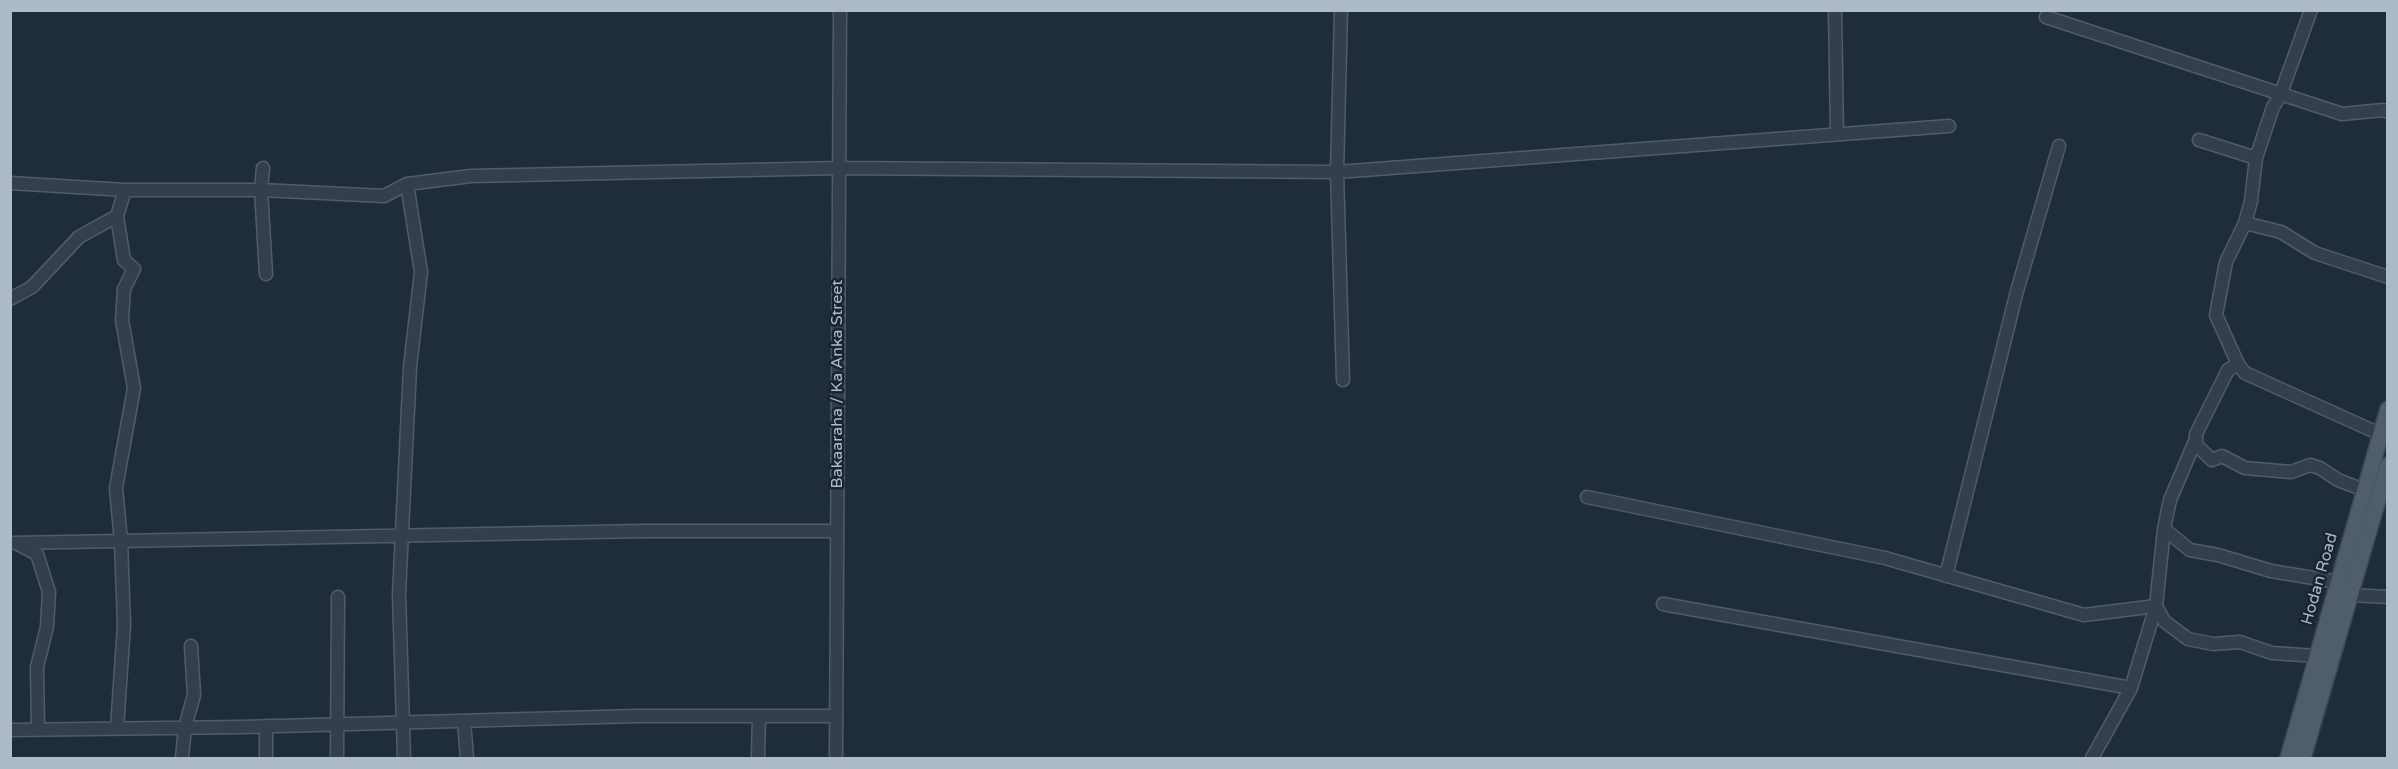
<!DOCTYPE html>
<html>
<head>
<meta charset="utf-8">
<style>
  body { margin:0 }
  #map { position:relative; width:2398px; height:769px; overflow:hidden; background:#1f2d3a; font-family:"Varela Round",sans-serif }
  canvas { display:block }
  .frame { position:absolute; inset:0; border:12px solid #adbac7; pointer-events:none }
</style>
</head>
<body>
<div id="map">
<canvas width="2398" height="769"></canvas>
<div class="frame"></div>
</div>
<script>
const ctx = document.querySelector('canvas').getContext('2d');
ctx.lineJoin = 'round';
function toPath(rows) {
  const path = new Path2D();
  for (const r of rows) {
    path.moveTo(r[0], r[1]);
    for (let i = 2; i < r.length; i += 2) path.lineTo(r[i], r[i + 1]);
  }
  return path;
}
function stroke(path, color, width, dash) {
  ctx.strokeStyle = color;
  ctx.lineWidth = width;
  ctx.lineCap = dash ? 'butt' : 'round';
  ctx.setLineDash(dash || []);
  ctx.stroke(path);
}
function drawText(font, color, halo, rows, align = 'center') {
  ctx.font = font + ' "Varela Round",sans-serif';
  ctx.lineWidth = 5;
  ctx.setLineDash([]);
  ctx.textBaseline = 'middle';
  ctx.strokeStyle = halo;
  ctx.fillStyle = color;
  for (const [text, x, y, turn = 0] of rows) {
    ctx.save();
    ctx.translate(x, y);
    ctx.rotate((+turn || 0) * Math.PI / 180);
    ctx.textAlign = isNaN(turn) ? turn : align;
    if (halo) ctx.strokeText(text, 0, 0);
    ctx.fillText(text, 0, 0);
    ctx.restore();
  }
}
const minor = toPath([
  [1341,10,1337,172,1343,380],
  [1835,10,1837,134],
  [2046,17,2342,114,2383,110,2388,112],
  [2199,140,2256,158,2273,107,2280,96,2311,10],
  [2256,158,2251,201,2245,223,2281,232,2315,253,2388,277],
  [263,168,261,190,266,274],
  [10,183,125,190,261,190,384,196,407,184,471,176,839,168,1337,172,1949,126],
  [2245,223,2226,262,2216,315,2238,364,2245,373,2380,434],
  [10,299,32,287,79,237,117,216,125,190],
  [2238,364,2228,370,2196,434,2196,445,2212,460,2222,456,2245,468,2291,472,2310,465,2320,468,2338,480,2364,490],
  [2196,439,2170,500,2164,529,2190,550,2218,555,2271,571,2338,582],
  [1587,497,1885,558,2084,615,2156,606,2131,688,2092,758],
  [2164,529,2156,606,2164,621,2188,639,2213,644,2240,642,2272,653,2317,656],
  [14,543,645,531,837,531],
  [18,544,37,554,49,592,47,627,37,667,38,729],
  [1946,576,2017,291,2059,146],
  [2350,595,2388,597],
  [1663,604,2131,688],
  [464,721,467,758],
  [117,728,124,625,121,541,116,488,134,388,122,320,124,289,134,269,124,260,117,216],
  [10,730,242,727,636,716,836,716],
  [182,758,185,727,194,695,191,646],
  [266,758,266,726],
  [337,758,338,597],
  [404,758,399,594,410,367,421,272,407,184],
  [758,758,759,716],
  [836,758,840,10]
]);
const major = toPath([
  [2288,758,2388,409],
  [2303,758,2388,465]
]);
stroke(minor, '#505d68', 15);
stroke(major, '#3c4854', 18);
stroke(minor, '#333f4b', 12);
stroke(major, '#505e6b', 15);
drawText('16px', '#adbac7', '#18242f', [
  ["Bakaaraha / Ka Anka Street",838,384,-90],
  ["Hodan Road",2320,579,-74]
]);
</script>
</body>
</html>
